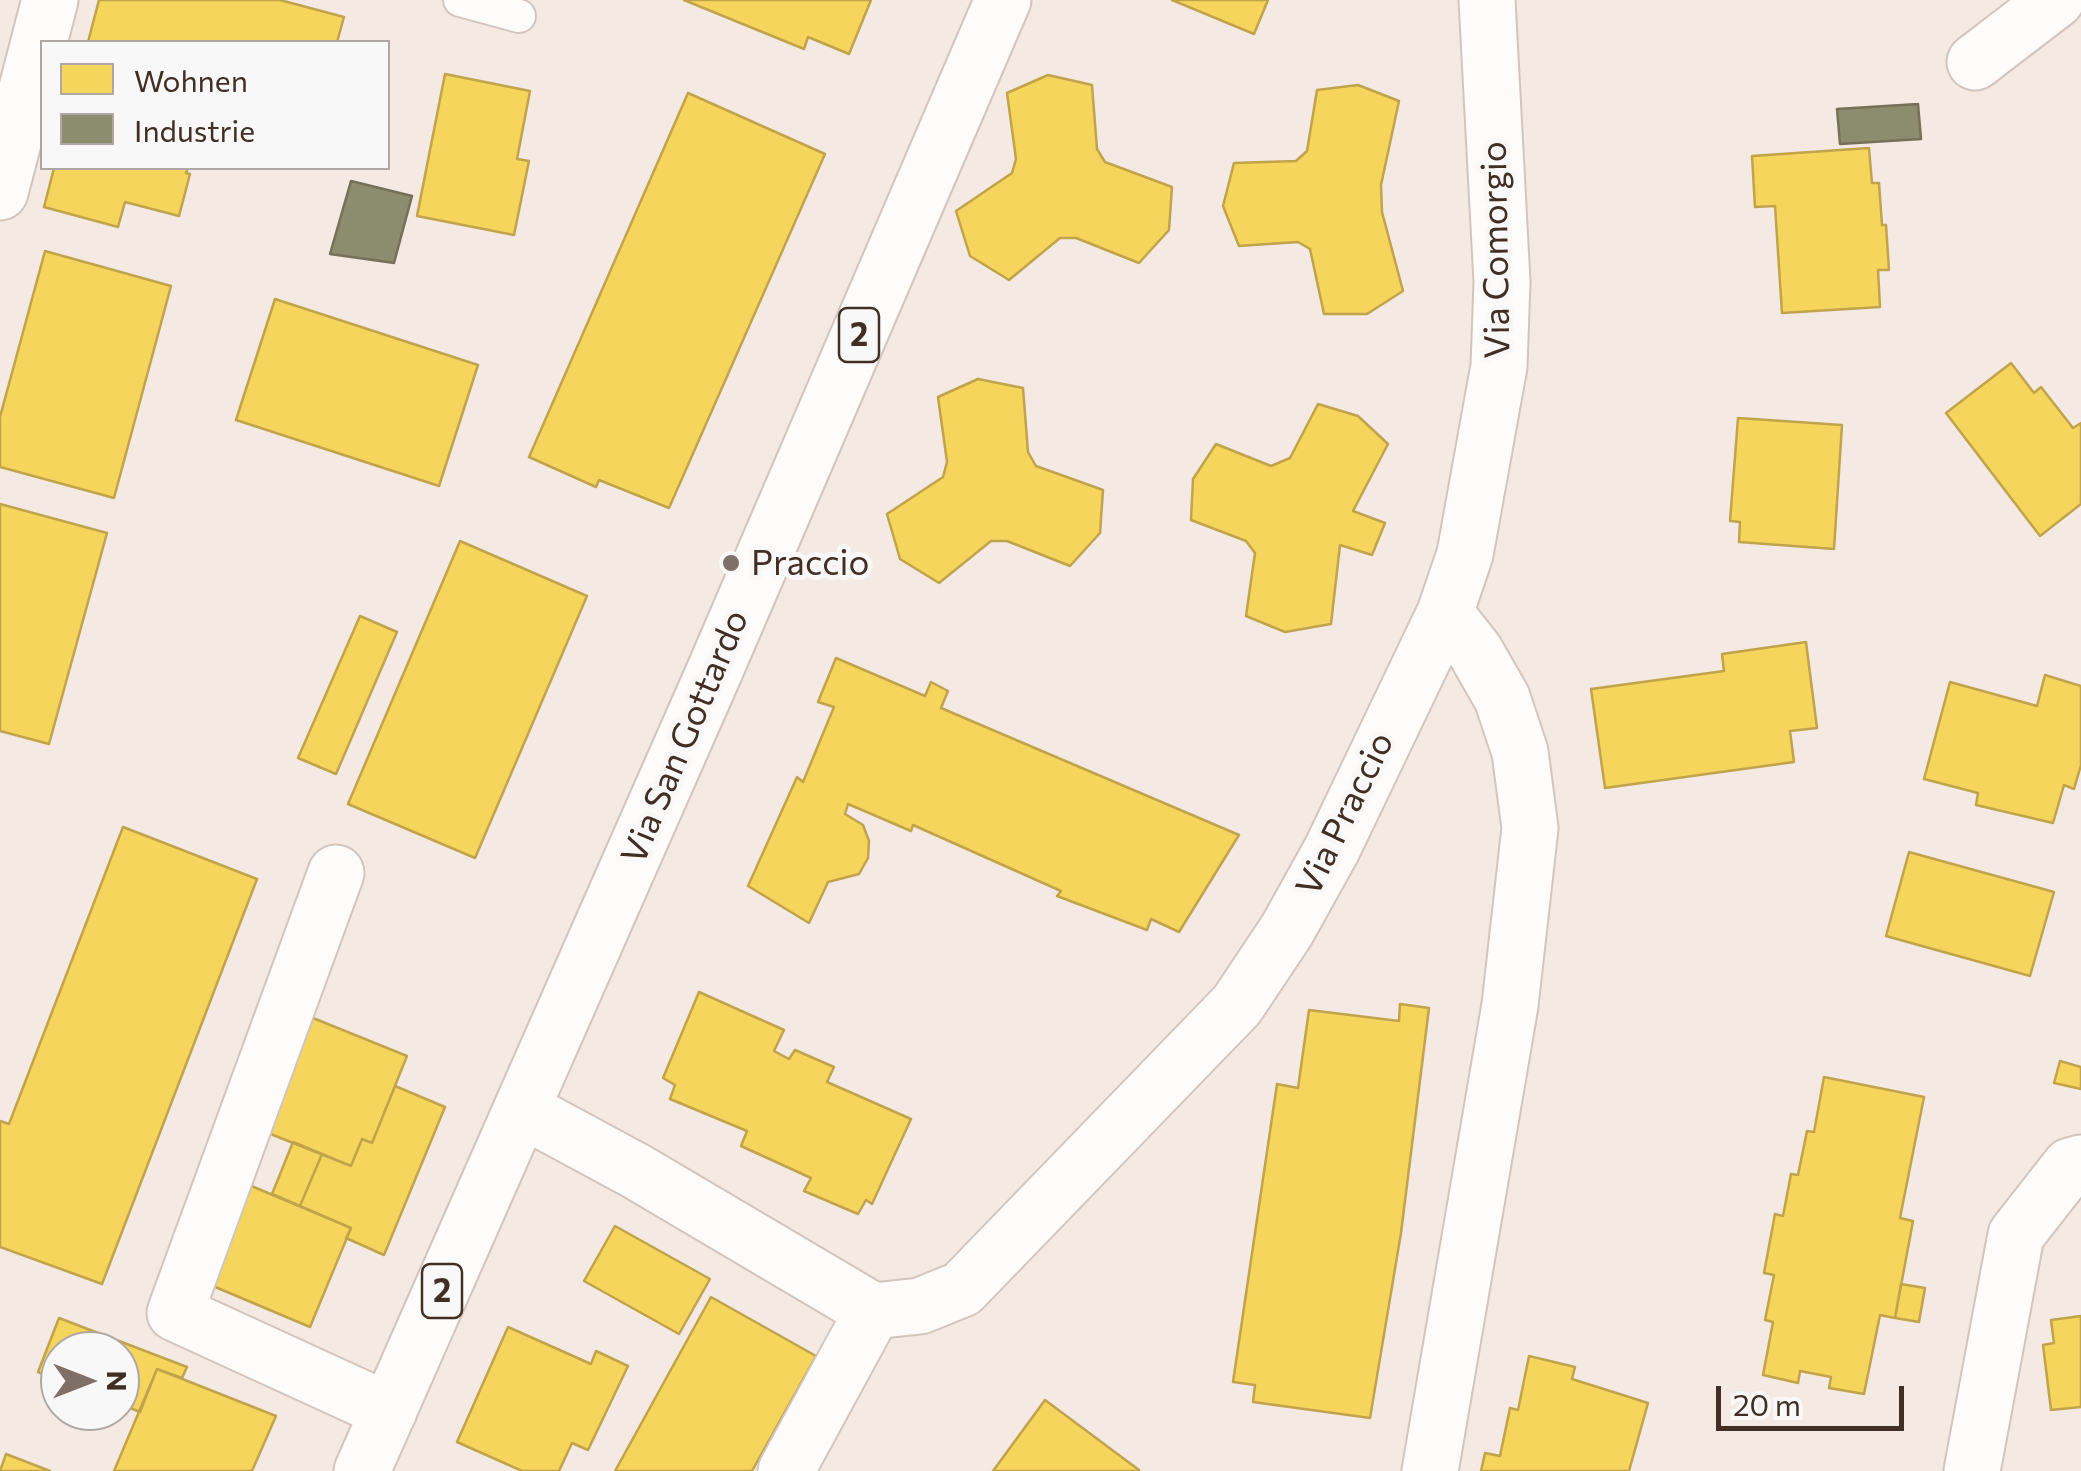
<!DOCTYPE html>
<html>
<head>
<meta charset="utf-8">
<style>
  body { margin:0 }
  #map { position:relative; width:2081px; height:1471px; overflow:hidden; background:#f4e9e3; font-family:Commissioner,sans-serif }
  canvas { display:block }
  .legend { position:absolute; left:40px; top:40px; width:350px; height:130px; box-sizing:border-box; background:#f8f8f8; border:2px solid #afa7a3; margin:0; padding:12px 18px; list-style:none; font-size:30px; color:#412e24 }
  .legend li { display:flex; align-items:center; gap:20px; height:50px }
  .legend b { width:50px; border:2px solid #afa7a3 }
  .north { position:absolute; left:40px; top:1331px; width:100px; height:100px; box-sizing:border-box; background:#f8f8f8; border:2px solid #afa7a3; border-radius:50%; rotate:90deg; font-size:28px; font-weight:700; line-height:40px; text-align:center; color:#412e24 }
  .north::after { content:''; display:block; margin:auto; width:35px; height:45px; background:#806f67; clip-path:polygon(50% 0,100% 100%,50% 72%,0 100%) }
  .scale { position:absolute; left:1716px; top:1386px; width:188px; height:45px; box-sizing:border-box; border:5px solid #412e24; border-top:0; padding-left:12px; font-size:30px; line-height:35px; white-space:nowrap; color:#412e24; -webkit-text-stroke:8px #f8f8f8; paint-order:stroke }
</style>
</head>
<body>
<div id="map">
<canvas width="2081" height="1471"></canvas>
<ul class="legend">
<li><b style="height:28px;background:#f6d55c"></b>Wohnen</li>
<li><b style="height:28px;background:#8c8c6e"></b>Industrie</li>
</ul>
<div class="north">N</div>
<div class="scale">20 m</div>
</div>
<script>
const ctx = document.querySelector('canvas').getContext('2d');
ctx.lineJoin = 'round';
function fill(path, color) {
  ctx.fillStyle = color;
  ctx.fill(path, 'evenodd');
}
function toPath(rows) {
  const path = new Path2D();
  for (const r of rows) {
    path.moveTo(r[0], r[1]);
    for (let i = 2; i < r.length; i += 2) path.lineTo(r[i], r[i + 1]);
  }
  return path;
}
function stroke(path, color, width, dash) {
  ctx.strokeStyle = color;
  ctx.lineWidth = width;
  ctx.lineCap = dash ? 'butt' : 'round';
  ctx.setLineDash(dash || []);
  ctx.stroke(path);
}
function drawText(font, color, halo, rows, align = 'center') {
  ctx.font = font + ' Commissioner,sans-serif';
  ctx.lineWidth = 10;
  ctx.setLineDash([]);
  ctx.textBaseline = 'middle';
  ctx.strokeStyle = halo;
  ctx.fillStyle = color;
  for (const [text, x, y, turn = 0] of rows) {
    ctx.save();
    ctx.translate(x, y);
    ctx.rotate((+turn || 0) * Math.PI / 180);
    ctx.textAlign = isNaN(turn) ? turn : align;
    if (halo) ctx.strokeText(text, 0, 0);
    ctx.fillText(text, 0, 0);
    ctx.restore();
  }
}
const homes = toPath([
  [99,0,280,0,344,17,337,42,88,42,99,0],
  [684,0,871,0,849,54,808,37,804,49,684,0],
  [1172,0,1268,0,1254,34,1172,0],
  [445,74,530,91,517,159,529,161,514,235,417,216,445,74],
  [1048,75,1092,85,1097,149,1105,162,1172,187,1169,230,1139,263,1076,238,1060,238,1009,280,970,256,956,211,1012,173,1016,159,1007,93,1048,75],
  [1358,85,1399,101,1381,185,1382,212,1403,291,1367,314,1324,314,1310,249,1298,242,1239,246,1223,206,1234,163,1296,161,1307,151,1317,90,1358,85],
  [688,93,825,154,669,508,599,480,596,487,529,457,688,93],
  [1869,148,1872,183,1879,183,1882,225,1886,225,1889,270,1878,270,1880,307,1782,313,1775,206,1755,207,1752,156,1869,148],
  [54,168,188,168,186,173,190,174,179,216,125,202,118,227,44,207,54,168],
  [45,251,171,286,114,498,0,467,0,417,45,251],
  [275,299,478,365,439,486,236,420,275,299],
  [2011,363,2034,393,2041,387,2073,428,2081,423,2081,504,2040,536,1946,413,2011,363],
  [978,379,1023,388,1028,452,1036,466,1103,490,1100,533,1070,566,1007,541,991,541,939,583,900,559,887,514,943,477,947,462,938,397,978,379],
  [1318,404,1358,416,1388,444,1353,511,1385,523,1372,555,1340,545,1331,624,1285,632,1246,616,1255,553,1246,541,1191,520,1193,479,1216,444,1271,466,1290,458,1318,404],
  [1738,418,1842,425,1834,549,1739,542,1740,522,1730,521,1738,418],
  [0,504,107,533,49,744,0,731,0,504],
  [460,541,587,596,475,858,348,804,460,541],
  [360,616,397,632,336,774,298,758,360,616],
  [1806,642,1817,728,1790,731,1794,762,1605,788,1591,689,1724,671,1722,654,1806,642],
  [836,658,925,696,931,682,948,691,941,708,1239,835,1179,932,1151,919,1147,930,1057,896,1061,891,913,825,911,831,848,804,845,814,863,825,869,841,868,858,859,874,828,882,809,923,748,886,797,777,803,782,834,707,818,702,836,658],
  [2045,675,2081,686,2081,765,2074,789,2064,785,2053,823,1976,805,1978,793,1924,779,1950,682,2037,706,2045,675],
  [123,827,257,879,102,1284,0,1247,0,1121,9,1124,123,827],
  [1909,852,2054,892,2030,976,1886,936,1909,852],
  [699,992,784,1030,774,1051,789,1059,795,1050,834,1067,827,1082,911,1119,872,1204,866,1200,858,1214,804,1191,811,1178,741,1146,747,1131,670,1099,675,1085,663,1078,699,992],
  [1400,1004,1429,1008,1401,1233,1370,1418,1253,1402,1255,1385,1233,1382,1277,1084,1298,1088,1309,1010,1399,1021,1400,1004],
  [313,1018,407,1056,372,1143,362,1139,351,1166,268,1133,313,1018],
  [2060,1061,2081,1067,2081,1089,2054,1083,2060,1061],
  [1824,1077,1924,1097,1900,1218,1913,1221,1895,1318,1880,1315,1864,1394,1829,1388,1831,1377,1800,1371,1798,1383,1763,1375,1773,1322,1765,1320,1774,1275,1764,1273,1775,1214,1783,1216,1791,1174,1798,1175,1807,1131,1814,1132,1824,1077],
  [395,1086,445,1107,384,1255,346,1238,351,1228,300,1206,322,1154,351,1166,362,1139,372,1143,395,1086],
  [293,1142,322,1154,300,1206,272,1194,293,1142],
  [242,1182,351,1228,310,1327,201,1281,242,1182],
  [615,1226,710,1279,679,1334,584,1281,615,1226],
  [1901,1284,1925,1288,1919,1322,1895,1318,1901,1284],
  [711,1297,816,1356,752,1471,615,1471,711,1297],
  [2081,1316,2081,1407,2051,1410,2043,1345,2054,1343,2051,1320,2081,1316],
  [59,1318,187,1367,182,1378,157,1369,140,1412,120,1404,120,1351,60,1351,60,1381,38,1372,59,1318],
  [508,1327,591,1364,596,1351,628,1366,588,1450,572,1443,559,1471,522,1471,457,1442,508,1327],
  [1529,1356,1575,1367,1572,1379,1648,1403,1629,1471,1481,1471,1485,1453,1500,1456,1510,1408,1518,1410,1529,1356],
  [157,1369,276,1416,252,1471,114,1471,157,1369],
  [1045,1400,1139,1470,1138,1471,993,1471,1045,1400],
  [6,1454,50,1471,0,1471,6,1454]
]);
fill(homes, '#f6d55c');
stroke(homes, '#c0a34b', 2.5);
const industry = toPath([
  [1918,104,1921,139,1840,144,1837,109,1918,104],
  [351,181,412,196,394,263,330,254,351,181]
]);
fill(industry, '#8c8c6e');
stroke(industry, '#767058', 2.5);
const lane = toPath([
  [460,0,519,16]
]);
const street = toPath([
  [1975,62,2056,0],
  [0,192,50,0],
  [336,873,175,1313,389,1411],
  [523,1110,636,1171,873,1311,920,1306,962,1289,1237,1005,1287,930,1332,849,1445,613,1465,554,1499,366,1502,282,1487,0],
  [786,1471,873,1311],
  [1430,1471,1510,1005,1530,828,1520,752,1502,698,1475,651,1445,613],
  [1972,1471,2016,1235,2070,1166,2081,1163]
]);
const primary = toPath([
  [362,1471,715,670,1003,0]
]);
stroke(lane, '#d3c5be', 36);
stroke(street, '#d3c5be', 59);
stroke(primary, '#d3c5be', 59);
stroke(lane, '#fdfcfb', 32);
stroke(street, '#fdfcfb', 55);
stroke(primary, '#fdfcfb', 55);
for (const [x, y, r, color] of [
  [731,563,10,"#806f67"]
]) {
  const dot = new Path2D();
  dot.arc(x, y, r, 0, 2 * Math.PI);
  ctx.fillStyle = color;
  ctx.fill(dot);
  stroke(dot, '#f8f8f8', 4);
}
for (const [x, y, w] of [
  [859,335,40],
  [442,1291,40]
]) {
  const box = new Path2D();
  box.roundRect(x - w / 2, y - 27, w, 54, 8);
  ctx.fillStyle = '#f8f8f8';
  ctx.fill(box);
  stroke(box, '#412e24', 2.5);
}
drawText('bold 32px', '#412e24', null, [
  ["2",859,335],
  ["2",442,1291]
]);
drawText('35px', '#412e24', '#f8f8f8', [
  ["Via Comorgio",1496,250,-91],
  ["Via San Gottardo",685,737,-67],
  ["Via Praccio",1345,814,-64]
]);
drawText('35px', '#412e24', '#f8f8f8', [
  ["Praccio",751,563]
], 'left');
</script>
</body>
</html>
